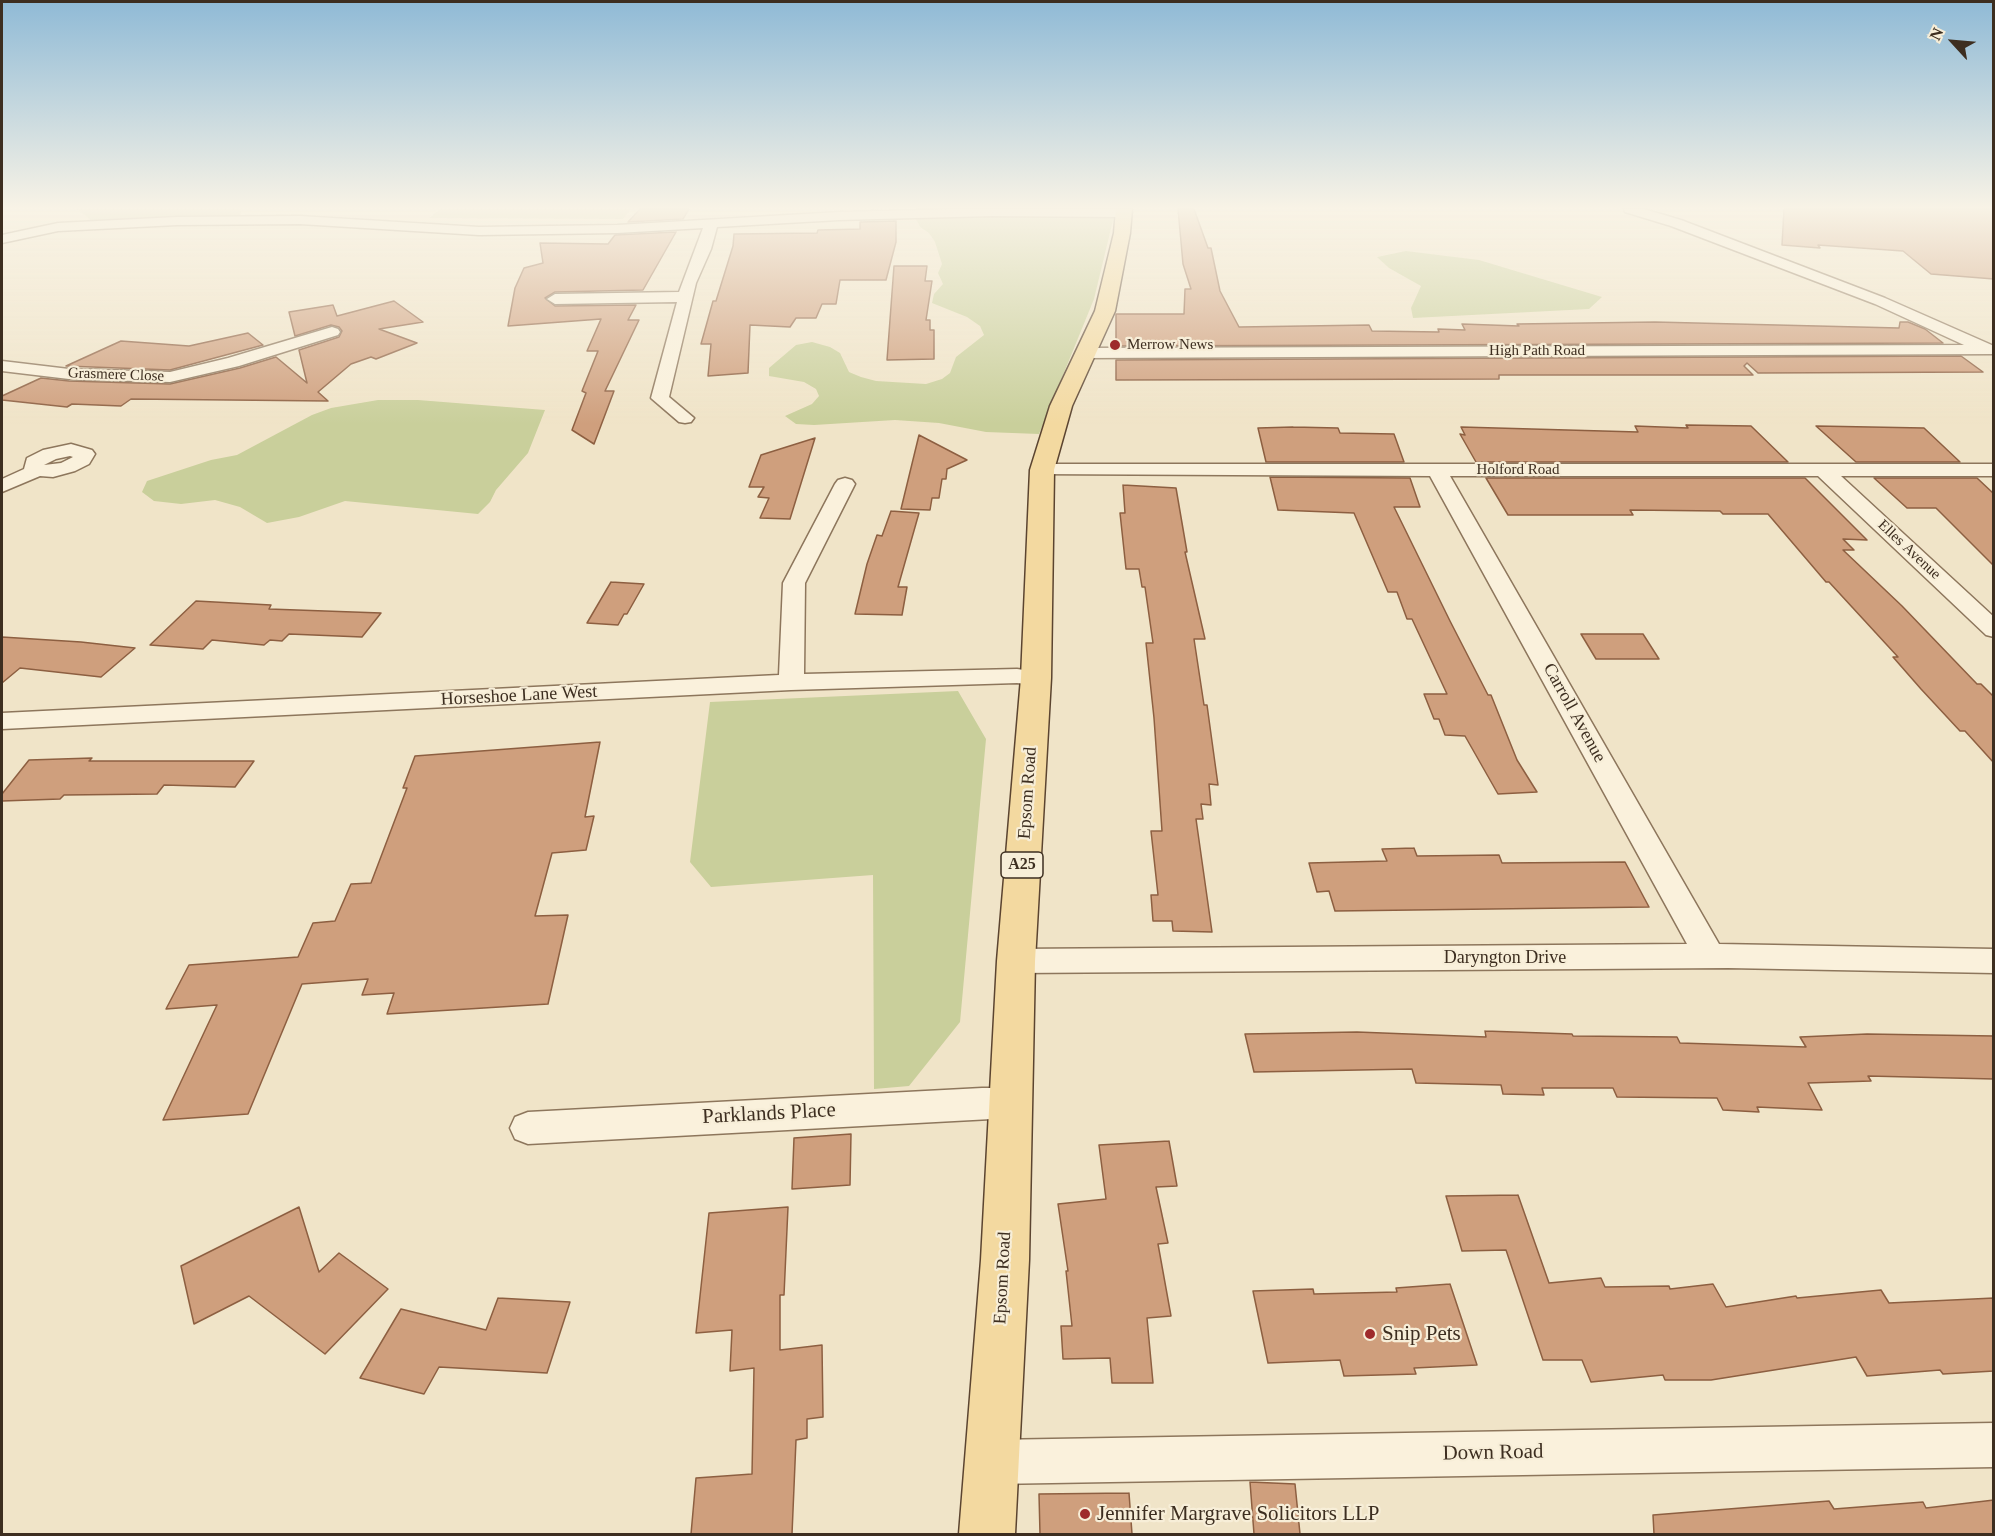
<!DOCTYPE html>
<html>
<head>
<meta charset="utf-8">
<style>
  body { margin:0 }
  #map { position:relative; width:1995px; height:1536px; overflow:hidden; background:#f0e4c8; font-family:Georgia,serif }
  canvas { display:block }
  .frame { position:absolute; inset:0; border:3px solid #3d2e20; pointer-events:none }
  .north { position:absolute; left:1923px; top:12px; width:60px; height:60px; -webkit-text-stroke:4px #f7eed8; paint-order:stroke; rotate:296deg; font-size:16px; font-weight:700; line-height:24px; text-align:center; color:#3d2e20 }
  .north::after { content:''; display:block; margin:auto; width:21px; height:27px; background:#3d2e20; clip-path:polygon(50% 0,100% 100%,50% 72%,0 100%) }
</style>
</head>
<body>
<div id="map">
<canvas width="1995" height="1536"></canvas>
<div class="frame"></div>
<div class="north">N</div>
</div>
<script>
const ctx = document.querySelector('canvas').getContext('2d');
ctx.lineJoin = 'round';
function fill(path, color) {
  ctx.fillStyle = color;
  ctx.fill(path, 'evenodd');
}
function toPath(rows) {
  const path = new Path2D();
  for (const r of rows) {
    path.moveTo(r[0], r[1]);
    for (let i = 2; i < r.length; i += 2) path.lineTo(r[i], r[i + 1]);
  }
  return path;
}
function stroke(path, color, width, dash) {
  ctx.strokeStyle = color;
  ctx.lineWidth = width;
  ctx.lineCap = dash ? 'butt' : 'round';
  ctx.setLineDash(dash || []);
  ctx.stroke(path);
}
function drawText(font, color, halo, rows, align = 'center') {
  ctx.font = font + ' Georgia,serif';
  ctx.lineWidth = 4.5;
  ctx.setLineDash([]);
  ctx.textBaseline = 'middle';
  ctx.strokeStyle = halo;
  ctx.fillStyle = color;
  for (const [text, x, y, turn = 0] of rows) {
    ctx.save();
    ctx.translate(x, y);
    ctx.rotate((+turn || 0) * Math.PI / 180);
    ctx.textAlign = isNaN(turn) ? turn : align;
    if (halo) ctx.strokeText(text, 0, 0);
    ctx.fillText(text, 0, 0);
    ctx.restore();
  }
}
fill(toPath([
  [77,209,241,209,240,217,92,221],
  [440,209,631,209,623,219,429,218],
  [1115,212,1094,299,1039,434,986,432,939,423,895,420,814,425,796,424,785,416,812,404,819,396,816,389,804,382,769,376,769,368,796,345,812,342,830,347,840,353,849,372,861,377,876,381,926,384,942,379,950,373,956,357,984,335,980,326,967,317,932,303,934,294,943,284,938,273,942,264,935,242,929,233,920,227,916,219,928,214],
  [1406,251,1479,260,1602,297,1589,309,1413,318,1411,308,1421,286,1389,268,1377,257],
  [378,400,418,400,545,410,528,453,496,490,490,502,478,514,345,501,299,517,267,523,240,507,215,500,181,504,154,501,142,492,147,481,211,460,237,455,312,415,331,408],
  [958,691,986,739,960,1022,909,1086,874,1089,873,875,711,887,690,862,710,702]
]), '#c9cf9b');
const building = toPath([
  [640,209,689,209,683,219,628,222,640,209],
  [1178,209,1194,209,1208,248,1211,248,1220,291,1239,327,1369,325,1372,331,1439,332,1438,329,1465,330,1462,324,1519,326,1517,324,1655,322,1899,328,1900,322,1908,322,1925,329,1943,343,1116,346,1116,314,1184,314,1185,289,1191,289,1183,264,1178,209],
  [1784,209,1994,209,1994,279,1931,274,1903,251,1818,245,1820,248,1782,245,1784,209],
  [896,221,896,242,886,280,840,280,836,304,822,304,816,318,796,318,790,327,750,325,748,373,708,376,711,344,701,344,713,301,716,301,733,246,734,234,817,233,818,230,860,229,860,222,896,221],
  [676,232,643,290,555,292,545,298,555,306,636,305,628,320,639,320,605,391,614,391,594,444,572,430,586,393,582,391,598,351,587,351,601,319,508,326,515,288,524,268,543,263,540,243,608,244,615,235,676,232],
  [894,266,927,266,925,281,932,281,926,320,930,320,930,330,934,330,934,359,887,360,894,266],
  [394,301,423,322,379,329,417,343,376,359,371,357,351,364,318,392,328,401,131,399,121,406,72,404,67,407,2,400,2,396,41,378,69,381,170,384,240,368,276,357,307,383,299,350,339,337,342,331,339,327,331,325,295,336,289,312,333,305,337,316,394,301],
  [248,333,263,345,170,370,66,366,121,341,189,346,248,333],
  [1961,356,1983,372,1758,373,1747,363,1744,366,1753,375,1499,375,1499,379,1116,380,1116,360,1961,356],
  [1686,425,1751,426,1788,462,1476,462,1460,434,1465,435,1461,427,1638,432,1635,426,1688,428,1686,425],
  [1816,426,1924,428,1960,462,1856,462,1816,426],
  [1293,427,1338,428,1340,433,1394,434,1404,462,1266,462,1258,428,1293,427],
  [919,435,967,460,947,469,946,479,942,479,939,498,932,498,930,510,901,509,919,435],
  [815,438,790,519,760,518,769,498,758,497,764,487,749,487,761,455,815,438],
  [1270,477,1410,478,1420,507,1394,507,1450,621,1488,695,1491,695,1517,760,1537,792,1498,794,1465,736,1445,735,1439,719,1434,719,1424,694,1447,694,1412,619,1407,619,1397,592,1388,592,1354,513,1278,510,1270,477],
  [1486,478,1805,478,1867,540,1843,539,1854,550,1843,550,1902,606,1977,684,1981,684,1994,697,1994,763,1965,731,1960,731,1921,689,1893,657,1898,657,1829,582,1826,582,1768,514,1723,514,1720,511,1630,510,1633,515,1508,515,1486,478],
  [1874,478,1977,478,1994,494,1994,566,1936,508,1907,508,1874,478],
  [1123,485,1176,488,1187,552,1185,552,1205,639,1194,639,1204,705,1207,705,1218,785,1209,784,1211,805,1201,804,1203,819,1196,819,1212,932,1173,931,1172,921,1153,921,1151,895,1158,895,1151,831,1162,831,1154,718,1146,643,1153,643,1145,587,1142,587,1139,569,1126,569,1120,513,1125,513,1123,485],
  [891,511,919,513,898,587,907,587,902,615,855,614,867,564,877,535,882,536,891,511],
  [611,582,644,584,627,614,624,614,618,625,587,623,611,582],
  [196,601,271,605,269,609,381,613,362,637,289,634,282,641,270,640,264,645,212,640,203,649,150,645,196,601],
  [1581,634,1643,634,1659,659,1596,659,1581,634],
  [2,637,81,642,135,648,101,677,20,668,2,683,2,637],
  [600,742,585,817,594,816,586,850,552,853,535,916,568,915,548,1004,387,1014,394,993,362,995,368,979,302,984,248,1114,163,1120,217,1005,166,1009,189,965,298,957,313,923,335,921,351,884,371,883,407,788,403,788,415,756,600,742],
  [92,758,89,761,254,761,235,787,164,785,157,794,64,795,60,799,2,801,2,794,29,760,92,758],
  [1414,848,1417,856,1499,855,1502,863,1625,862,1649,907,1335,911,1329,891,1317,892,1309,863,1387,861,1382,849,1414,848],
  [1485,1031,1572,1034,1573,1036,1677,1037,1680,1043,1806,1047,1800,1037,1867,1034,1994,1036,1994,1079,1868,1076,1871,1081,1808,1083,1822,1110,1757,1107,1759,1112,1723,1110,1717,1098,1617,1097,1613,1088,1542,1088,1544,1095,1503,1094,1501,1085,1416,1083,1412,1069,1254,1072,1245,1034,1357,1032,1486,1037,1485,1031],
  [851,1134,850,1185,792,1189,794,1138,851,1134],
  [1169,1141,1177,1186,1156,1187,1168,1243,1158,1244,1171,1316,1147,1318,1153,1383,1112,1383,1110,1358,1063,1359,1061,1326,1072,1326,1066,1271,1068,1271,1058,1204,1106,1199,1099,1145,1169,1141],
  [1518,1195,1549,1283,1601,1278,1605,1287,1669,1286,1670,1289,1713,1284,1726,1307,1796,1296,1797,1298,1881,1290,1889,1303,1994,1298,1994,1371,1943,1374,1940,1370,1867,1376,1856,1357,1711,1380,1665,1380,1663,1375,1591,1382,1582,1360,1543,1360,1506,1250,1462,1251,1446,1196,1518,1195],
  [299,1207,319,1272,339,1253,388,1289,325,1354,249,1296,194,1324,181,1266,299,1207],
  [788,1207,784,1295,780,1295,780,1350,822,1345,823,1417,807,1419,807,1438,796,1440,792,1534,691,1534,696,1478,752,1474,754,1368,730,1371,732,1330,696,1333,709,1213,788,1207],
  [1450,1284,1477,1365,1414,1368,1416,1374,1344,1376,1340,1360,1268,1363,1253,1291,1313,1289,1314,1294,1397,1292,1396,1288,1450,1284],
  [498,1298,570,1302,547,1373,439,1367,424,1394,360,1378,401,1309,486,1330,498,1298],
  [1250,1482,1295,1484,1300,1534,1254,1534,1250,1482],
  [1129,1493,1132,1534,1040,1534,1039,1494,1129,1493],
  [1994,1500,1994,1534,1654,1534,1653,1515,1829,1501,1834,1509,1923,1502,1926,1508,1994,1500]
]);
fill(building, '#cf9f7d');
stroke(building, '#8d5f41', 1.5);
const minor = toPath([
  [959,209,1124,209,1131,213,1124,217,992,216,839,220,717,227,711,249,696,283,669,397,694,418,691,422,685,423,679,422,651,398,677,302,555,304,547,299,555,294,679,292,703,228,617,233,479,235,300,224,177,225,58,231,2,243,2,235,58,223,177,217,300,216,479,227,617,225,839,212,959,209],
  [1624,209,1644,209,1681,220,1885,298,1994,346,1994,354,1085,358,1077,353,1085,348,1964,345,1875,304,1671,226,1625,212,1624,209],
  [332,327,338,329,340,332,338,335,239,366,170,382,69,379,2,371,2,361,69,369,170,372,228,358,332,327],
  [71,444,92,450,95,454,89,464,75,471,53,477,40,476,2,492,2,479,24,469,27,458,43,450,71,444],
  [70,456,73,457,61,463,44,465,56,459,70,456],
  [1042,464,1994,464,1994,476,1841,476,1994,617,1994,637,1986,635,1818,476,1450,476,1719,944,1994,949,1994,973,1728,968,1016,973,1005,970,1000,961,1005,952,1016,949,1687,944,1430,476,1035,474,1032,470,1035,466,1042,464],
  [845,478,852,480,855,484,805,583,804,674,1017,669,1045,673,1048,678,1045,683,1036,685,1017,683,791,690,2,729,2,713,779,675,783,583,835,484,838,480,845,478],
  [982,1088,1010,1088,1022,1092,1028,1103,1022,1114,1010,1118,528,1144,515,1139,510,1128,515,1117,528,1112,982,1088],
  [1994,1423,1994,1467,993,1484,977,1478,971,1462,977,1446,993,1440,1994,1423]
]);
const primary = toPath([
  [1116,209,1132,209,1130,233,1115,311,1072,406,1054,470,1051,678,1035,961,1029,1260,1015,1534,959,1534,981,1260,997,961,1021,678,1030,470,1050,406,1095,311,1114,233,1116,209]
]);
stroke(minor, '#8d765c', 3);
stroke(primary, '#5b4430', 3);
fill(minor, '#faf1dc');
fill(primary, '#f3d9a0');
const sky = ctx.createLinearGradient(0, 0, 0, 424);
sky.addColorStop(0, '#8fbad6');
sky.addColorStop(0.49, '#f8f3e6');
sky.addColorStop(1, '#f8f3e600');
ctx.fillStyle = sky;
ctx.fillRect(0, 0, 1995, 424);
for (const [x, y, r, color] of [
  [1115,345,6,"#9e2a2b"],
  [1370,1334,6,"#9e2a2b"],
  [1085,1514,6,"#9e2a2b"]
]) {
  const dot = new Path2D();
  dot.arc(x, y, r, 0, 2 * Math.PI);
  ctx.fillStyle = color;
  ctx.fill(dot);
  stroke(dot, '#f7eed8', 2);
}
drawText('15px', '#3d2e20', '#f7eed8', [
  ["Merrow News",1127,345]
], 'left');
drawText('15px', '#3d2e20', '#f7eed8', [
  ["High Path Road",1537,351],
  ["Grasmere Close",116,375,2],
  ["Holford Road",1518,470],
  ["Elles Avenue",1909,550,43]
]);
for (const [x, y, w] of [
  [1022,865,42]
]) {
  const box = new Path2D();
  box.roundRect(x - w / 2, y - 13, w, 26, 4.5);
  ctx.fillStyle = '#f7eed8';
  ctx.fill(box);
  stroke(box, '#3d2e20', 1.5);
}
drawText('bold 16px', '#3d2e20', null, [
  ["A25",1022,865]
]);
drawText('18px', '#3d2e20', '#f7eed8', [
  ["Horseshoe Lane West",519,696,-3],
  ["Carroll Avenue",1574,713,61],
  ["Epsom Road",1028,793,-86],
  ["Daryngton Drive",1505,958],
  ["Epsom Road",1003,1278,-87]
]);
drawText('21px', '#3d2e20', '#f7eed8', [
  ["Parklands Place",769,1114,-3],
  ["Down Road",1493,1453,-1]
]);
drawText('21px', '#3d2e20', '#f7eed8', [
  ["Snip Pets",1382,1334],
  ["Jennifer Margrave Solicitors LLP",1097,1514]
], 'left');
</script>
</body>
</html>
